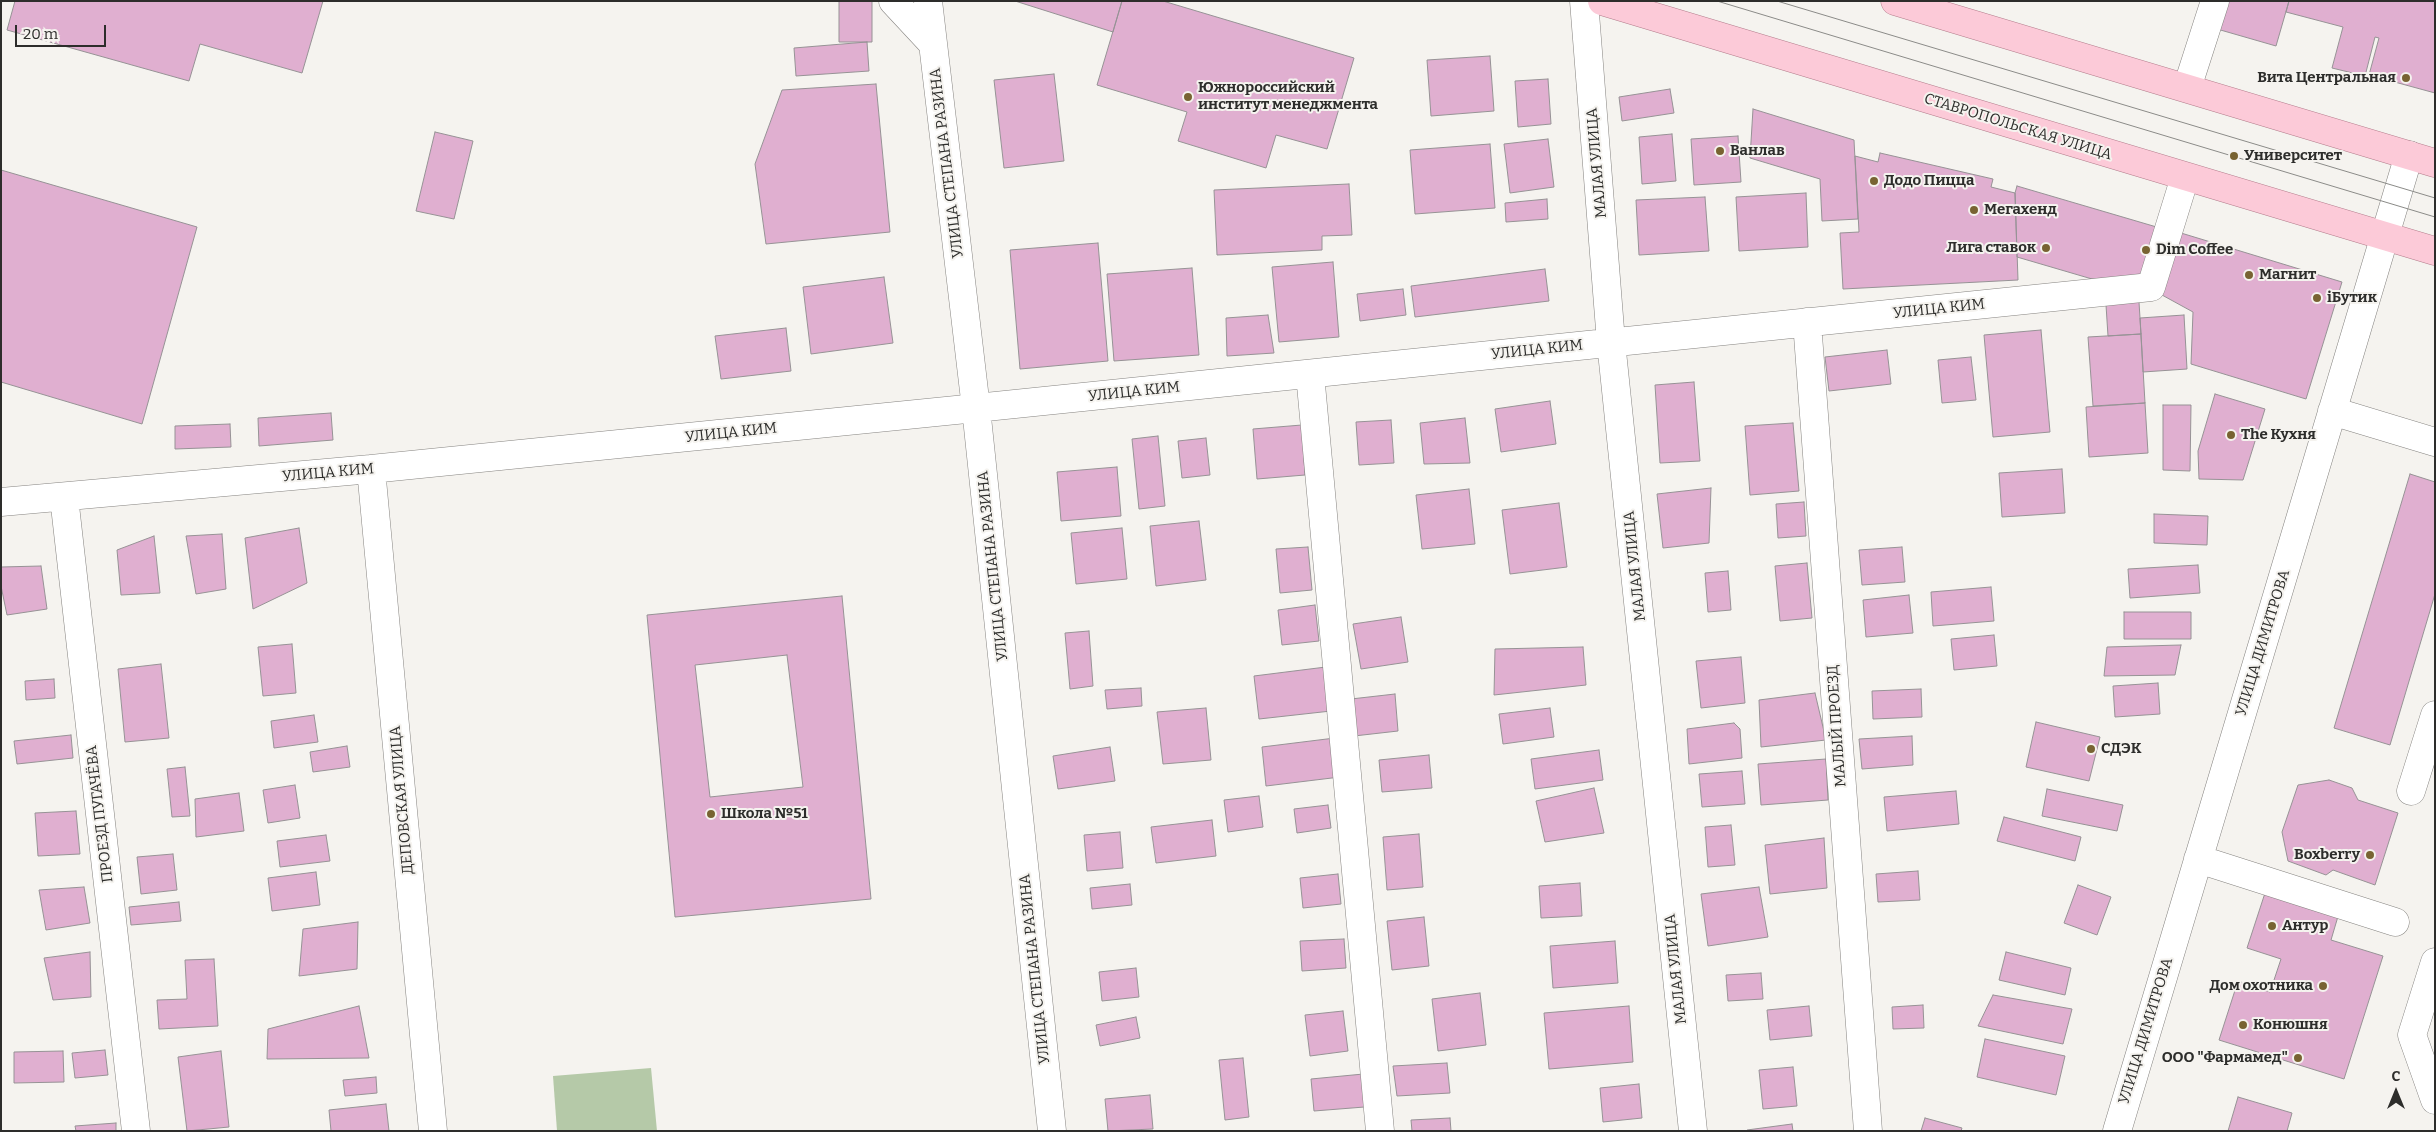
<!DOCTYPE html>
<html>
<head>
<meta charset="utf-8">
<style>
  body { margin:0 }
  #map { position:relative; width:2436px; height:1132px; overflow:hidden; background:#f5f3ef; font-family:Bitter,serif }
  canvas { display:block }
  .frame { position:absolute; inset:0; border:2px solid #2d2d2b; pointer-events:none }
  .north { position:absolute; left:2371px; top:1067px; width:50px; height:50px; -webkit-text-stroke:4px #f5f3ef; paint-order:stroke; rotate:0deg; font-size:14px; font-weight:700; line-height:20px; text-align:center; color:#2d2d2b }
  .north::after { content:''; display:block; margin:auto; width:18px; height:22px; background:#2d2d2b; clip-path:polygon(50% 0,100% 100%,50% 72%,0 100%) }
  .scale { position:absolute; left:15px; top:25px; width:91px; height:22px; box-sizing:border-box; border:2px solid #2d2d2b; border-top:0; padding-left:6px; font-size:15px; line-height:18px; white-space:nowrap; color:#2d2d2b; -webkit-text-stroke:4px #f5f3ef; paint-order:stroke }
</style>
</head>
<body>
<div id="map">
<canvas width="2436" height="1132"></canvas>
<div class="frame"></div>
<div class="north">С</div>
<div class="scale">20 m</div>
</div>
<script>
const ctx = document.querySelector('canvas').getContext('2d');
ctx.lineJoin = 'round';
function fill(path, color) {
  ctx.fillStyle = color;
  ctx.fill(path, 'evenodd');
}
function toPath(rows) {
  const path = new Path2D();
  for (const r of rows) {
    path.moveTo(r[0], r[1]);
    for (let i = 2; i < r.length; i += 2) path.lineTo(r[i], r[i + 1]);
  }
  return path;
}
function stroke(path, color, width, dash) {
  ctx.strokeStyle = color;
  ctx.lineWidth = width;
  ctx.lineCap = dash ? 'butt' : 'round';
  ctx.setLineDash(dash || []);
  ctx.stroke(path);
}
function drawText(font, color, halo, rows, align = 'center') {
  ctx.font = font + ' Bitter,serif';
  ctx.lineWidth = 4;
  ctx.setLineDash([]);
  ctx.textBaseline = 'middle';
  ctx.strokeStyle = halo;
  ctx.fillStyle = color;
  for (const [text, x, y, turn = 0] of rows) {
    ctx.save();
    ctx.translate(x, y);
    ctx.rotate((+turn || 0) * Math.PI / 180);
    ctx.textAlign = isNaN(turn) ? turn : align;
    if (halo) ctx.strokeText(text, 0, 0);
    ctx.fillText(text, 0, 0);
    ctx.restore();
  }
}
fill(toPath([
  [651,1068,657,1131,557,1131,553,1076]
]), '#b5c9a8');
const building = toPath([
  [15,1,323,1,302,73,200,44,189,81,7,30,15,1],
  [839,1,872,1,872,42,839,42,839,1],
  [1015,1,1122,1,1113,32,1015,1],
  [1122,1,1163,1,1354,58,1327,149,1276,135,1266,168,1178,141,1187,112,1097,85,1122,1],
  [2225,1,2289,1,2276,46,2217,29,2225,1],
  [2289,1,2435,1,2435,93,2369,75,2379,38,2375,37,2365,76,2332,68,2343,27,2286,12,2289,1],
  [867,42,869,71,796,76,794,48,867,42],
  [1490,56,1494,111,1431,116,1427,60,1490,56],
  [1054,74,1064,161,1004,168,994,80,1054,74],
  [1548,79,1551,124,1518,127,1515,81,1548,79],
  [876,84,890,232,766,244,755,164,782,90,876,84],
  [1670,89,1674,113,1622,121,1619,97,1670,89],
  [1753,109,1854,140,1858,219,1822,221,1820,179,1750,158,1753,109],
  [435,132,473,141,454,219,416,211,435,132],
  [1672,134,1676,181,1642,184,1639,137,1672,134],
  [1738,136,1741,182,1694,185,1691,139,1738,136],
  [1548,139,1554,187,1510,193,1504,144,1548,139],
  [1490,144,1495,208,1415,214,1410,150,1490,144],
  [1880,153,1993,179,1991,187,2015,193,2018,280,1843,289,1840,233,1859,232,1855,156,1878,162,1880,153],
  [1,170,197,227,142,424,1,382,1,170],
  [1349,184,1352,235,1322,236,1322,250,1217,255,1214,190,1349,184],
  [2017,186,2160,228,2145,278,2092,279,2017,257,2015,193,2017,186],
  [1806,193,1808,247,1739,251,1736,197,1806,193],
  [1705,197,1709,251,1639,255,1636,200,1705,197],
  [1547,199,1548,219,1506,222,1505,203,1547,199],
  [2181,233,2342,282,2306,399,2191,364,2193,312,2162,295,2181,233],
  [1098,243,1108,361,1020,369,1010,250,1098,243],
  [1333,262,1339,337,1279,342,1272,267,1333,262],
  [1192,268,1199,355,1114,361,1107,274,1192,268],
  [1545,269,1549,301,1415,317,1411,286,1545,269],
  [884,277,893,343,811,354,803,287,884,277],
  [1403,289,1406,315,1360,321,1357,294,1403,289],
  [2139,302,2141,334,2108,336,2106,305,2139,302],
  [1268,315,1274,353,1227,356,1226,318,1268,315],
  [2184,315,2187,369,2143,372,2140,318,2184,315],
  [786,328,791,371,721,379,715,336,786,328],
  [2041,330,2050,432,1993,437,1984,335,2041,330],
  [2141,334,2145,403,2093,406,2088,337,2141,334],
  [1887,350,1891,384,1829,391,1825,357,1887,350],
  [1971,357,1976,400,1942,403,1938,360,1971,357],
  [1694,382,1700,461,1660,463,1655,385,1694,382],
  [2215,394,2265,409,2243,480,2199,479,2198,451,2215,394],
  [1550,401,1556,444,1501,452,1495,409,1550,401],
  [2145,403,2148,453,2089,457,2086,407,2145,403],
  [2163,405,2191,405,2190,471,2163,470,2163,405],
  [331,413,333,440,259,446,258,418,331,413],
  [1465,418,1470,463,1424,464,1420,423,1465,418],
  [1391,420,1394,463,1359,465,1356,422,1391,420],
  [1793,423,1799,491,1750,495,1745,426,1793,423],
  [230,424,231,447,175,449,175,426,230,424],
  [1302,425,1305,475,1257,479,1253,429,1302,425],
  [1158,436,1165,506,1139,509,1132,439,1158,436],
  [1206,438,1210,475,1182,478,1178,441,1206,438],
  [1117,467,1121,516,1061,521,1057,472,1117,467],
  [2062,469,2065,513,2002,517,1999,473,2062,469],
  [2410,474,2435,482,2435,594,2390,745,2334,728,2410,474],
  [1711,488,1709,543,1663,548,1657,494,1711,488],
  [1469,489,1475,544,1422,549,1416,495,1469,489],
  [1804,502,1806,536,1778,538,1776,504,1804,502],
  [1559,503,1567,567,1510,574,1502,510,1559,503],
  [2154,514,2208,516,2207,545,2154,543,2154,514],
  [1199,521,1206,580,1156,586,1150,526,1199,521],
  [299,528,307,583,253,609,245,538,299,528],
  [1122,528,1127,579,1076,584,1071,533,1122,528],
  [222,534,226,589,196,594,186,536,222,534],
  [154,536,160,593,121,595,117,550,154,536],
  [1308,547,1312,590,1280,593,1276,549,1308,547],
  [1902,547,1905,582,1862,585,1859,550,1902,547],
  [1807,563,1812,618,1780,621,1775,566,1807,563],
  [2198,565,2200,593,2130,598,2128,569,2198,565],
  [41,566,47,609,7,615,1,586,1,567,41,566],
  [1728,571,1731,610,1708,612,1705,573,1728,571],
  [1991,587,1994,621,1933,626,1931,592,1991,587],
  [1909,595,1913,633,1866,637,1863,600,1909,595],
  [842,596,871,899,675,917,647,615,842,596],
  [787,655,803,787,710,797,695,665,787,655],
  [1315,605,1319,641,1282,645,1278,610,1315,605],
  [2124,612,2191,612,2191,639,2124,639,2124,612],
  [1401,617,1408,662,1361,669,1353,624,1401,617],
  [1089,631,1093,686,1070,689,1065,633,1089,631],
  [1994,635,1997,666,1954,670,1951,639,1994,635],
  [292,644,296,693,263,696,258,647,292,644],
  [2181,645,2175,675,2104,676,2107,647,2181,645],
  [1583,647,1586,685,1494,695,1495,649,1583,647],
  [1741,657,1745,703,1701,708,1696,661,1741,657],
  [161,664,169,738,125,742,118,669,161,664],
  [1326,667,1331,711,1259,719,1254,676,1326,667],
  [54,679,55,698,26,700,25,681,54,679],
  [2158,683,2160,714,2115,717,2113,686,2158,683],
  [1141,688,1142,706,1107,709,1105,690,1141,688],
  [1921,689,1922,717,1873,719,1872,691,1921,689],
  [1815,693,1826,740,1761,747,1759,700,1815,693],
  [1395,694,1398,731,1354,736,1351,699,1395,694],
  [1206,708,1211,760,1163,764,1157,712,1206,708],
  [1550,708,1554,737,1503,744,1499,714,1550,708],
  [314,715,318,742,274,748,271,721,314,715],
  [2036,722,2100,737,2089,781,2026,767,2036,722],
  [1734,723,1740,729,1742,758,1689,764,1687,729,1734,723],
  [71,735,73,758,17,764,14,741,71,735],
  [1912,736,1913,765,1862,769,1859,739,1912,736],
  [1335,738,1340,777,1266,786,1262,747,1335,738],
  [347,746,350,767,313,772,310,752,347,746],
  [1110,747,1115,781,1058,789,1053,756,1110,747],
  [1599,750,1603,780,1535,789,1531,759,1599,750],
  [1429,755,1432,788,1382,792,1379,760,1429,755],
  [1826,759,1828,800,1761,805,1758,764,1826,759],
  [185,767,190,816,172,817,167,769,185,767],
  [1742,771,1745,804,1702,807,1699,774,1742,771],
  [2329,780,2352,788,2358,800,2398,813,2375,885,2333,870,2326,875,2288,861,2282,832,2298,785,2329,780],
  [295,785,300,818,268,823,263,790,295,785],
  [1594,788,1604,833,1545,842,1536,801,1594,788],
  [2047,789,2123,805,2117,831,2042,816,2047,789],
  [1956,791,1959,824,1887,831,1884,797,1956,791],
  [239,793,244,831,196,837,195,799,239,793],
  [1259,796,1263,827,1228,832,1224,800,1259,796],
  [1328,805,1331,828,1297,833,1294,809,1328,805],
  [76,811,80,854,38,856,35,813,76,811],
  [2004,817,2081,837,2075,861,1997,841,2004,817],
  [1212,820,1216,856,1156,863,1151,827,1212,820],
  [1731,825,1735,865,1708,867,1705,827,1731,825],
  [1120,832,1123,868,1087,871,1084,835,1120,832],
  [1419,834,1423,887,1387,890,1383,837,1419,834],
  [326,835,330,861,280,867,277,841,326,835],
  [1824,838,1827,888,1770,894,1765,845,1824,838],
  [173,854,177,890,141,894,137,857,173,854],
  [1918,871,1920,900,1878,902,1876,874,1918,871],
  [316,872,320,905,272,911,268,878,316,872],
  [1338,874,1341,904,1303,908,1300,878,1338,874],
  [1580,883,1582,916,1541,918,1539,886,1580,883],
  [1130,884,1132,905,1092,909,1090,888,1130,884],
  [2078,885,2111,897,2097,935,2064,923,2078,885],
  [84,887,90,923,46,930,39,890,84,887],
  [1759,887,1768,937,1708,946,1701,894,1759,887],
  [2266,890,2339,913,2331,940,2383,956,2344,1079,2219,1040,2238,981,2270,992,2281,959,2247,948,2266,890],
  [179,902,181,921,131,925,129,907,179,902],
  [1424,917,1429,966,1392,970,1387,921,1424,917],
  [358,922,357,969,299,976,303,929,358,922],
  [1344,939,1346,968,1302,971,1300,941,1344,939],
  [1615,941,1618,983,1553,988,1550,946,1615,941],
  [90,952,91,997,53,1000,44,958,90,952],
  [2006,952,2071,968,2065,995,1999,980,2006,952],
  [214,959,218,1026,159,1029,157,1000,187,999,185,960,214,959],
  [1136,968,1139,997,1102,1001,1099,972,1136,968],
  [1761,973,1763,999,1728,1001,1726,975,1761,973],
  [1480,993,1486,1045,1438,1051,1432,999,1480,993],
  [1993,995,2072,1009,2063,1044,1978,1026,1993,995],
  [1923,1005,1924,1028,1893,1029,1892,1007,1923,1005],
  [359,1006,369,1058,267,1059,268,1029,359,1006],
  [1629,1006,1633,1062,1549,1069,1544,1013,1629,1006],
  [1809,1006,1812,1036,1770,1040,1767,1010,1809,1006],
  [1343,1011,1348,1051,1310,1056,1305,1015,1343,1011],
  [1136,1017,1140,1038,1100,1046,1096,1025,1136,1017],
  [1985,1039,2065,1056,2056,1095,1977,1077,1985,1039],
  [105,1050,108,1075,75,1078,72,1053,105,1050],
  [63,1051,64,1082,14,1083,14,1052,63,1051],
  [221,1051,229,1127,187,1131,178,1057,221,1051],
  [1243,1058,1249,1117,1225,1120,1219,1060,1243,1058],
  [1447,1063,1450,1093,1397,1096,1393,1066,1447,1063],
  [1793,1067,1797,1106,1763,1109,1759,1070,1793,1067],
  [1374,1073,1377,1106,1314,1111,1311,1079,1374,1073],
  [376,1077,377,1093,345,1096,343,1080,376,1077],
  [1639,1084,1642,1118,1603,1122,1600,1088,1639,1084],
  [1150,1095,1153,1129,1108,1131,1105,1099,1150,1095],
  [2238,1097,2292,1113,2287,1131,2228,1131,2238,1097],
  [386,1104,389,1131,331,1131,329,1110,386,1104],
  [1450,1118,1451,1131,1412,1131,1411,1120,1450,1118],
  [1925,1118,1962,1128,1961,1131,1921,1131,1925,1118],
  [116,1123,116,1131,76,1131,75,1126,116,1123],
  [1792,1124,1793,1131,1747,1131,1747,1130,1792,1124]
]);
fill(building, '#e0afd0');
stroke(building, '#969295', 1);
const minor = toPath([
  [893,1,933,44],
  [928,1,976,408,1052,1131],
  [1584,1,1611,342,1693,1131],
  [2187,88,2215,1],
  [1807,322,1868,1131],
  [1310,374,1380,1131],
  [2332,411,2435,442],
  [371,469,433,1131],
  [64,497,136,1131],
  [1,502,371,469,976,408,2151,287,2185,177],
  [2411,791,2435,715],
  [2198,859,2395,922],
  [2435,962,2412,1035,2435,1100],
  [2117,1131,2409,155]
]);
const major = toPath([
  [1602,1,2435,251],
  [1895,1,2435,163]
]);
stroke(minor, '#868481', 29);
stroke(major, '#b27c8b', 29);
stroke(minor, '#fff', 28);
stroke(major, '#fccad8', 28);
stroke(toPath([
  [1717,1,2435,217],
  [1777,1,2435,198]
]), '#8b8b88', 1);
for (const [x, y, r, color] of [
  [2406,78,5,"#786332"],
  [1188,97,5,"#786332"],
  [1720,151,5,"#786332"],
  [2234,156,5,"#786332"],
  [1874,181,5,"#786332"],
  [1974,210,5,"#786332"],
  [2046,248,5,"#786332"],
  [2146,250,5,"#786332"],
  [2249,275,5,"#786332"],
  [2317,298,5,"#786332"],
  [2231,435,5,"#786332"],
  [2091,749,5,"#786332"],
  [711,814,5,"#786332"],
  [2370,855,5,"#786332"],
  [2272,926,5,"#786332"],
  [2323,986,5,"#786332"],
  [2243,1025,5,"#786332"],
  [2298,1058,5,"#786332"]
]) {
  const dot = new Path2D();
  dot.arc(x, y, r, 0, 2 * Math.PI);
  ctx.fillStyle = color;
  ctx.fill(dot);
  stroke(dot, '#f5f3ef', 2);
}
drawText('bold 15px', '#2d2d2b', '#f5f3ef', [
  ["Вита Центральная",2396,78,"right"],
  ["Южнороссийский",1198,88],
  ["институт менеджмента",1198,105],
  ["Ванлав",1730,151],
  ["Университет",2244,156],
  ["Додо Пицца",1884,181],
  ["Мегахенд",1984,210],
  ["Лига ставок",2036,248,"right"],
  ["Dim Coffee",2156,250],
  ["Магнит",2259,275],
  ["iБутик",2327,298],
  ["The Кухня",2241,435],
  ["СДЭК",2101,749],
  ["Школа №51",721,814],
  ["Boxberry",2360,855,"right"],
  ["Антур",2282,926],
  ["Дом охотника",2313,986,"right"],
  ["Конюшня",2253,1025],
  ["ООО \"Фармамед\"",2288,1058,"right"]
], 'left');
drawText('15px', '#2d2d2b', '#f5f3ef', [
  ["СТАВРОПОЛЬСКАЯ УЛИЦА",2018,127,17],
  ["УЛИЦА СТЕПАНА РАЗИНА",947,163,-97],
  ["МАЛАЯ УЛИЦА",1597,163,-95],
  ["УЛИЦА КИМ",1939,309,-6],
  ["УЛИЦА КИМ",1537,350,-6],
  ["УЛИЦА КИМ",1134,392,-6],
  ["УЛИЦА КИМ",731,433,-6],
  ["УЛИЦА КИМ",328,473,-5],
  ["УЛИЦА СТЕПАНА РАЗИНА",993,566,-96],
  ["МАЛАЯ УЛИЦА",1635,566,-96],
  ["УЛИЦА ДИМИТРОВА",2263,643,-73],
  ["МАЛЫЙ ПРОЕЗД",1837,726,-94],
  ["ДЕПОВСКАЯ УЛИЦА",402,800,-95],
  ["ПРОЕЗД ПУГАЧЁВА",100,814,-97],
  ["УЛИЦА СТЕПАНА РАЗИНА",1035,969,-96],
  ["МАЛАЯ УЛИЦА",1676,969,-96],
  ["УЛИЦА ДИМИТРОВА",2146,1031,-73]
]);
</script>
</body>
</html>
